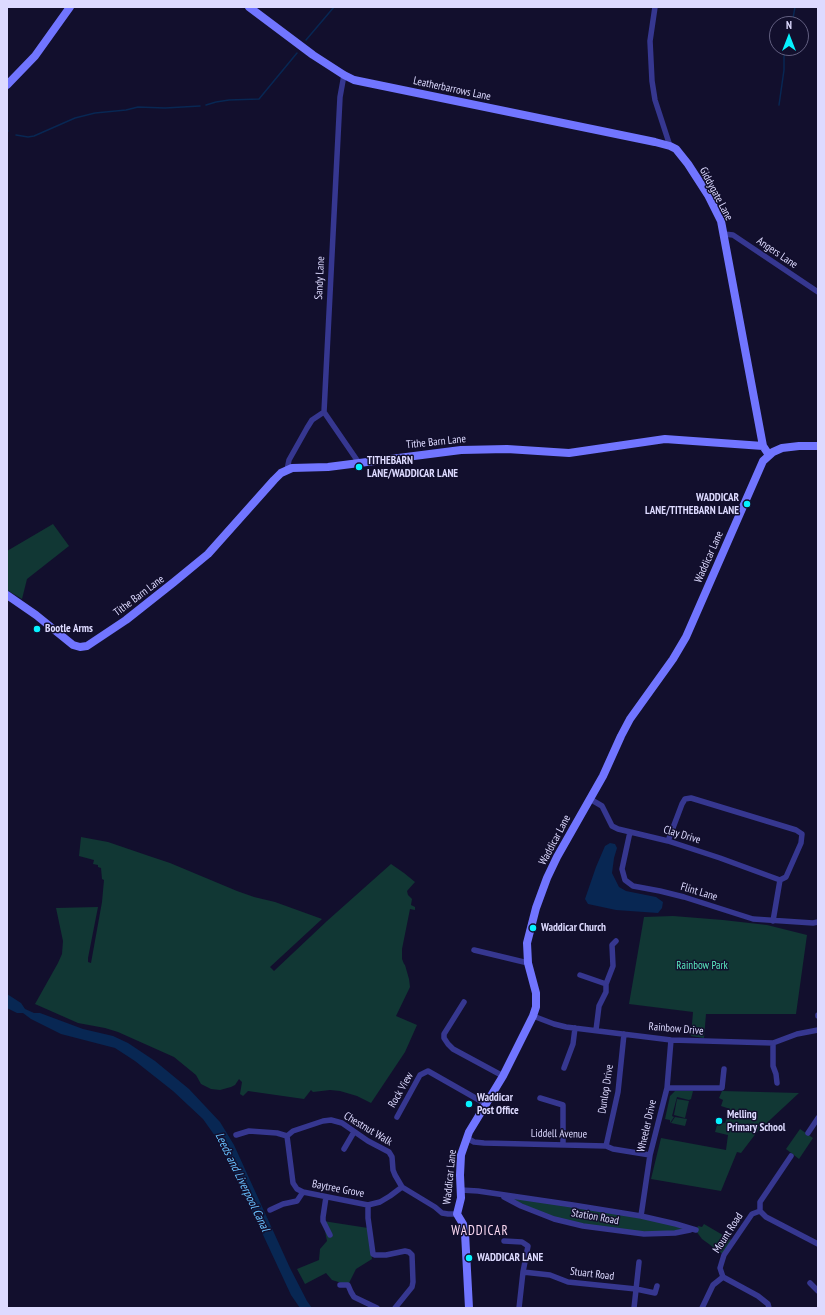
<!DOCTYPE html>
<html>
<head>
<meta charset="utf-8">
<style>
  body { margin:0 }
  #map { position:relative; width:825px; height:1315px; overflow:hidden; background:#120f2d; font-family:"PT Sans Narrow",sans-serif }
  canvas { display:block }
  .frame { position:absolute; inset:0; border:8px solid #dddaff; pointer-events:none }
  .north { position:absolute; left:769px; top:16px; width:40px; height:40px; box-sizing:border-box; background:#120f2d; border:1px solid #636081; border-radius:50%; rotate:0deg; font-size:11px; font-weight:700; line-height:16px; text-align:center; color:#dddaff }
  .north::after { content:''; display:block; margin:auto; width:14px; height:18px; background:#06f2ff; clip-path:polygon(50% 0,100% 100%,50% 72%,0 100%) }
</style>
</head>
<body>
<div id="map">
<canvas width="825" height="1315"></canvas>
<div class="frame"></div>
<div class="north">N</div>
</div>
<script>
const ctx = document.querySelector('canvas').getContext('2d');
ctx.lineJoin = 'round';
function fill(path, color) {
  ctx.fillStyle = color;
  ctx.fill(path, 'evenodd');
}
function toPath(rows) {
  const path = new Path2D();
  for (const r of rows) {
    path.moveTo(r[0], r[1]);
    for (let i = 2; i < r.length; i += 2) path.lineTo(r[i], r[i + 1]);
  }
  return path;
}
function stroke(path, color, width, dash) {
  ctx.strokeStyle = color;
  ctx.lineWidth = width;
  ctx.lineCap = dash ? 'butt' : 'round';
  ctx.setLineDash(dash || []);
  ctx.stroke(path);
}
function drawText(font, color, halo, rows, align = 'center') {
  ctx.font = font + ' "PT Sans Narrow",sans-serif';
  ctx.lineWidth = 3;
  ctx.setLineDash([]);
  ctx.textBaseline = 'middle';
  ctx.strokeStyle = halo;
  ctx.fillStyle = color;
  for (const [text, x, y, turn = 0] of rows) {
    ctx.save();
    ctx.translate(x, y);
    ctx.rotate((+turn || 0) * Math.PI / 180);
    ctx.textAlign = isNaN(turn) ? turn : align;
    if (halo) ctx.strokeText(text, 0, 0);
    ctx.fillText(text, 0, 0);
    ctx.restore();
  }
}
fill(toPath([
  [53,524,69,546,27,579,22,599,7,590,7,551],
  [81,837,108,842,149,856,170,863,237,891,254,897,275,902,322,919,270,967,274,971,327,921,391,864,404,873,415,882,407,891,408,895,412,899,411,905,415,907,415,910,410,909,402,949,402,959,404,964,405,965,409,979,410,987,396,1016,417,1025,405,1052,371,1103,357,1096,340,1091,330,1090,313,1092,311,1090,304,1099,248,1091,243,1096,240,1094,242,1082,239,1079,235,1085,231,1087,220,1090,211,1089,201,1084,196,1075,174,1057,118,1032,105,1028,78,1023,35,1004,58,963,62,954,63,941,56,908,98,907,88,958,88,962,91,963,102,902,104,880,102,879,101,868,98,867,98,865,93,864,94,860,79,856],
  [673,916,723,920,767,925,807,935,796,1014,706,1014,704,1038,691,1036,693,1012,629,1004,644,917],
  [675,1091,693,1091,691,1099,689,1100,677,1097,672,1116,674,1117,670,1123,670,1120,665,1119,670,1096],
  [722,1091,799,1093,757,1132,741,1153,737,1152,721,1191,651,1179,661,1138,726,1150,728,1135,715,1132,718,1122,725,1123,730,1109,721,1106,723,1100,719,1098],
  [677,1099,689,1101,685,1118,674,1115],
  [675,1117,687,1119,685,1126,671,1123],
  [800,1129,813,1138,799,1159,786,1149],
  [504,1195,676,1224,693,1229,659,1233,608,1230,554,1219],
  [323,1221,368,1228,372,1259,356,1269,348,1285,332,1280,326,1273,305,1284,297,1269,319,1260,320,1249,327,1241],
  [704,1224,733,1241,724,1255,702,1239,696,1231,698,1226,702,1227]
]), '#113734');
fill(toPath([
  [610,843,615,844,617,848,614,858,612,873,619,887,626,891,656,897,663,902,662,908,658,913,616,910,588,904,585,899,596,867,605,846],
  [7,994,21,1003,25,1009,34,1013,40,1013,83,1029,113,1036,128,1043,155,1061,189,1089,220,1122,234,1145,290,1268,307,1301,312,1308,300,1308,291,1295,231,1166,220,1143,203,1119,173,1091,135,1061,115,1048,61,1034,31,1019,23,1013,17,1013,7,1008]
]), '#082753');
stroke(toPath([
  [792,24,795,7],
  [306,40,334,7],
  [206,105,216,102,229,100,259,99,297,53],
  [779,105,784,70,784,56,787,48],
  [7,130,8,131],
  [16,135,28,137,34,136,75,118,95,113,126,110,138,107,165,108,200,106]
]), '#082753', 1.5);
stroke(toPath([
  [655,7,650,41,652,81,655,100,670,146],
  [724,234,733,235,818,292],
  [324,412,359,463],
  [287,470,289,460,307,428,312,420,324,412,340,97,344,75],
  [590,799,602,806,612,826,618,829,668,841,720,858,780,880],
  [630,832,622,869,625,880,633,886,660,891,684,897,753,919,813,923,818,922],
  [668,841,682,804,685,799,691,798,796,830,802,834,801,843,786,877,780,880],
  [773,921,780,880],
  [474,950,528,963],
  [580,975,606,984],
  [464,1002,444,1034,444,1038,448,1044,453,1049,503,1076],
  [818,1015,818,1016],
  [533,1016,554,1024,566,1027,671,1040,773,1043,797,1034,818,1030],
  [596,1030,599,1006,606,992,606,984,613,966,612,945,616,941],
  [773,1043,773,1066,776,1074,777,1083],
  [564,1068,573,1044,575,1028],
  [667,1088,722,1088,724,1069],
  [540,1098,563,1105,563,1144],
  [397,1117,420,1075,428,1071,486,1104],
  [808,1133,818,1118],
  [236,1135,249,1131,277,1133,287,1136],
  [287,1136,293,1131,323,1121,331,1120,342,1123,368,1141,389,1152,392,1157,393,1170,395,1175,402,1187,435,1207,442,1213,448,1214,457,1214],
  [287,1136,293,1183,297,1189,303,1192,368,1205,380,1202,390,1196,402,1187],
  [467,1138,474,1142,484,1143,606,1146,613,1149,650,1155],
  [606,1146,618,1092,624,1034],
  [344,1149,354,1132],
  [461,1190,478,1191,573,1205,641,1216,676,1224,696,1230],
  [326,1197,323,1217,323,1221,330,1235],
  [504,1197,521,1206,554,1219,583,1226,644,1234,675,1233,690,1230],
  [368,1205,368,1218,373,1254,375,1255,386,1255,405,1251,409,1252,412,1255,413,1282,412,1287,395,1308],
  [270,1210,283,1204,297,1201,303,1192],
  [760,1211,752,1214,724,1255,720,1268,723,1277,758,1296,768,1304,769,1308],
  [760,1211,766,1217,818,1244],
  [760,1211,760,1202,791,1156],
  [641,1216,650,1155,667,1088,671,1040],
  [504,1241,522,1242,528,1246,523,1272,519,1308],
  [523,1272,550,1275,568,1282,636,1289,655,1293,657,1286],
  [810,1283,818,1291],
  [340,1285,348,1285,351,1292,354,1297,377,1308],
  [634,1308,639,1262],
  [702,1308,713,1285,723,1277]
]), '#363790', 5.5);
stroke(toPath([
  [249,7,313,55,344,75,354,80,655,142,670,146,676,149,688,164,708,195,721,221,763,446],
  [7,85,35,56,70,7],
  [7,595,36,615,73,645,80,647,87,646,126,620,174,582,208,554,274,480,281,473,292,468,328,467,461,450,507,449,569,453,665,439,763,446,769,455],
  [469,1308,465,1233,463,1224,457,1214,461,1198,460,1175,461,1155,469,1132,503,1076,533,1016,536,1007,536,993,528,963,527,943,536,908,547,878,557,857,603,776,621,736,630,719,673,659,686,637,763,461,773,452,782,448,799,446,818,446]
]), '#7175ff', 8);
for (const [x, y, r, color] of [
  [359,467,4,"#06f2ff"],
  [747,504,4,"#06f2ff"],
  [37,629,4,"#06f2ff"],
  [533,928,4,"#06f2ff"],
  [469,1104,4,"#06f2ff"],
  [719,1121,4,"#06f2ff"],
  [469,1258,4,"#06f2ff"]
]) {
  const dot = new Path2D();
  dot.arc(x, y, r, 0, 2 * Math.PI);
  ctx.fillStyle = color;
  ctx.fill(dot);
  stroke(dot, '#120f2d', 1.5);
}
drawText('11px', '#dddaff', '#120f2d', [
  ["Leatherbarrows Lane",452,89,12],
  ["Giddygate Lane",716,194,62],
  ["Angers Lane",777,253,34],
  ["Sandy Lane",320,278,-87],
  ["Tithe Barn Lane",436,442,-6],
  ["Waddicar Lane",709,557,-66],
  ["Tithe Barn Lane",139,596,-37],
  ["Clay Drive",682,835,17],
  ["Waddicar Lane",555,840,-62],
  ["Flint Lane",699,892,17],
  ["Rainbow Drive",676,1029,5],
  ["Dunlop Drive",606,1089,-81],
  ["Rock View",401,1090,-60],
  ["Wheeler Drive",647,1126,-77],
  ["Chestnut Walk",368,1129,31],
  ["Liddell Avenue",559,1134,1],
  ["Waddicar Lane",450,1177,-84],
  ["Baytree Grove",338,1189,11],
  ["Station Road",595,1217,10],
  ["Mount Road",728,1233,-57],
  ["Stuart Road",592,1274,7]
]);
drawText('bold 11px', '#dddaff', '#120f2d', [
  ["TITHEBARN",367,461],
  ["LANE/WADDICAR LANE",367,474],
  ["WADDICAR",739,498,"right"],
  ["LANE/TITHEBARN LANE",739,511,"right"],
  ["Bootle Arms",45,629],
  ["Waddicar Church",541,928],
  ["Waddicar",477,1098],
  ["Post Office",477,1111],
  ["Melling",727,1115],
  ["Primary School",727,1128],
  ["WADDICAR LANE",477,1258]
], 'left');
drawText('11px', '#5aebc0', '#120f2d', [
  ["Rainbow Park",702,966]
]);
drawText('italic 12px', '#68c1ff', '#120f2d', [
  ["Leeds and Liverpool Canal",242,1182,64]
]);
ctx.letterSpacing = '1px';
drawText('13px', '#ffdcf4', '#120f2d', [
  ["WADDICAR",480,1231]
]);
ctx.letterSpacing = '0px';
</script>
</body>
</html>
